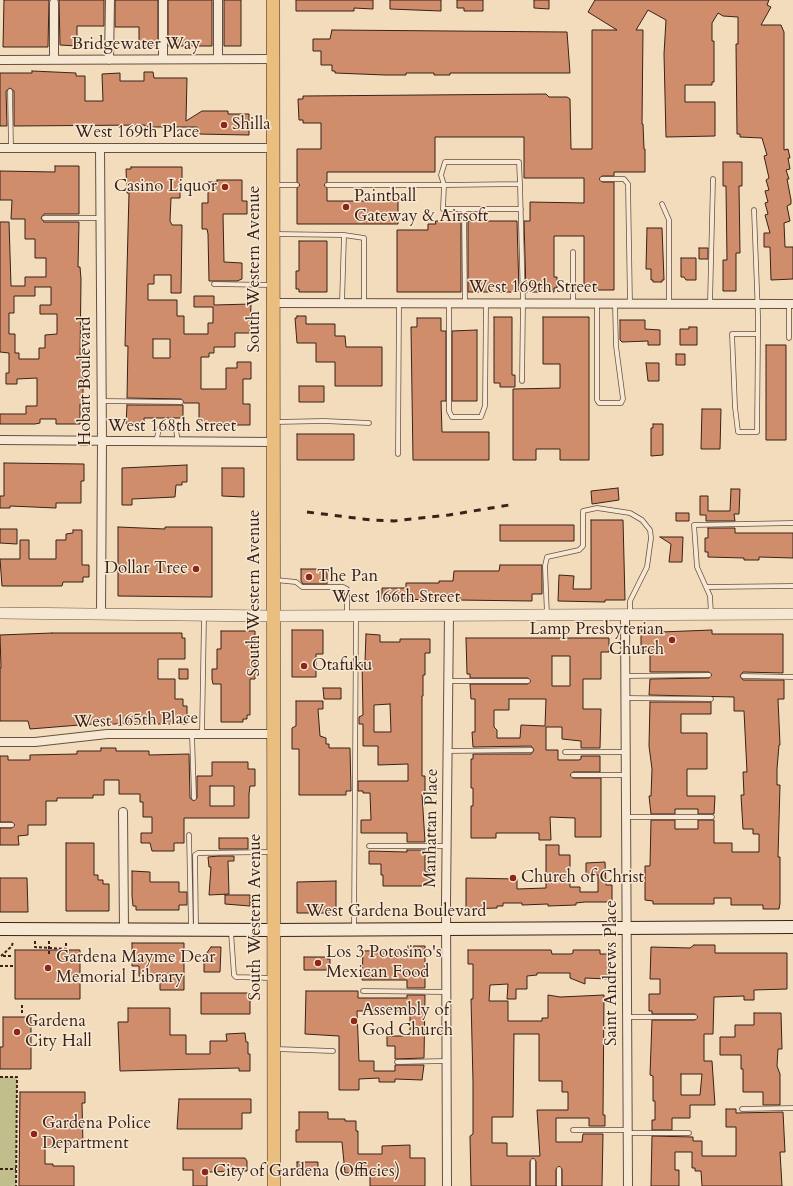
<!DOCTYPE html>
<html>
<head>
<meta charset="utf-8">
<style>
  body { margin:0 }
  canvas { display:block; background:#f2dcbb }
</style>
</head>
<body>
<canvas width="793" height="1186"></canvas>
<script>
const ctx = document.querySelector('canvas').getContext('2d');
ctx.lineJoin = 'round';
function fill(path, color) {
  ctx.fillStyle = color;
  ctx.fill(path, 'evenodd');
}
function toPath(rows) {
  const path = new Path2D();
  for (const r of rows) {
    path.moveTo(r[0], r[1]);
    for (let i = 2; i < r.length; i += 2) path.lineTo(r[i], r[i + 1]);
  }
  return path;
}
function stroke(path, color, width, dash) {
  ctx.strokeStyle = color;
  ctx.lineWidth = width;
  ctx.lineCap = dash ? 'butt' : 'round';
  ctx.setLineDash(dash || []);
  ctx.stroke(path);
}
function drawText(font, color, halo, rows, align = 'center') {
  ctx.font = font + ' Cardo,serif';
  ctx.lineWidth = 3;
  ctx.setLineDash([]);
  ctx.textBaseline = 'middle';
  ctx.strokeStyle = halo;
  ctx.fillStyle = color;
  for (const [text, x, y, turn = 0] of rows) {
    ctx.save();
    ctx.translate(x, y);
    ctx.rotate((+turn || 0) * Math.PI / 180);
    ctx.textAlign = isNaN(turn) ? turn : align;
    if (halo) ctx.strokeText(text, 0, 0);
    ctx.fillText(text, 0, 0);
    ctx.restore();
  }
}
fill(toPath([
  [0,1077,17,1077,16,1186,0,1186]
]), '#c1be8c');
const building = toPath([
  [4,0,49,0,48,47,3,47,4,0],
  [59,0,104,0,104,26,77,26,77,46,60,45,59,0],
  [115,0,158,0,158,46,139,46,139,27,115,27,115,0],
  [168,0,212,0,212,46,168,46,168,0],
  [224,0,241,0,241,46,224,46,224,0],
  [296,0,373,0,373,9,354,8,354,11,296,11,296,0],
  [390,0,441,0,441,11,390,9,390,0],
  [457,0,483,0,483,11,464,11,464,8,457,8,457,0],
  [534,0,549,0,549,9,534,8,534,0],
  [595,0,769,0,767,5,771,7,761,25,781,25,784,32,784,150,788,149,790,158,788,158,790,169,786,170,789,179,787,179,791,200,791,204,787,206,790,221,784,223,785,247,793,247,793,279,771,280,770,247,764,247,764,233,770,233,765,215,768,214,765,203,768,202,765,191,769,190,766,180,769,178,764,156,767,155,762,138,740,137,740,134,737,134,736,44,738,44,738,17,723,16,718,13,712,23,712,41,714,41,714,82,712,82,712,85,685,85,685,102,715,102,715,136,666,137,664,54,666,20,648,10,636,30,643,30,642,124,643,124,644,149,645,149,645,172,614,172,614,176,602,176,599,179,602,182,614,182,614,290,584,290,584,236,554,236,554,277,557,277,557,288,554,288,554,292,526,292,524,221,530,221,530,202,584,203,584,178,524,178,524,137,435,137,435,172,327,172,327,182,324,185,327,188,327,201,398,201,398,224,297,224,297,188,300,185,297,182,297,149,321,149,321,123,303,123,303,120,299,120,298,99,303,99,303,96,546,94,549,97,567,97,570,99,571,149,592,149,592,30,617,30,588,12,595,0],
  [332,30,567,32,570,73,450,73,450,75,434,75,434,73,406,73,406,75,385,75,335,73,335,71,332,71,332,65,321,65,321,51,313,51,313,39,330,39,332,30],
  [32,71,76,73,76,76,85,76,85,101,103,101,102,74,120,73,120,81,144,81,144,72,153,72,154,78,187,78,186,121,202,111,228,111,228,114,249,114,249,135,197,134,197,127,145,127,145,125,14,126,14,91,10,88,6,91,7,126,0,126,0,73,32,73,32,71],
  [723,162,742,162,742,186,739,186,740,253,736,253,736,291,723,291,723,260,727,260,726,186,723,186,723,162],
  [55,166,79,166,79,214,44,214,41,218,44,222,79,222,78,267,80,267,81,279,80,360,82,360,83,384,83,404,80,404,80,424,56,424,56,419,40,419,40,423,35,424,0,424,0,414,26,414,26,406,37,406,37,378,17,379,17,384,6,384,6,373,9,373,9,353,0,352,0,222,9,222,11,286,25,286,25,277,46,277,46,258,35,258,35,239,25,239,25,219,11,219,12,200,0,200,0,171,55,172,55,166],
  [35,287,51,287,51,305,40,305,40,314,57,314,57,334,45,335,45,348,39,348,39,359,19,359,19,353,15,353,15,334,9,334,9,313,14,313,14,296,35,296,35,287],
  [131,167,182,167,182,178,180,178,180,198,171,198,170,221,172,225,182,225,181,293,171,293,171,275,154,275,154,284,148,284,148,300,177,300,177,316,184,316,184,334,208,334,208,323,213,323,213,307,194,307,194,296,214,296,214,305,251,304,250,333,235,333,235,347,214,347,214,353,209,353,209,357,201,357,201,389,226,389,226,368,237,368,237,362,251,362,251,379,243,379,243,404,250,404,250,425,199,425,199,403,184,403,181,399,127,398,128,346,125,346,129,193,127,193,126,169,131,169,131,167],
  [153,339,170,339,170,358,153,358,153,339],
  [217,180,242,180,242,201,247,201,247,214,223,214,224,262,242,263,242,279,237,281,209,281,208,234,207,229,202,229,202,203,208,203,208,182,217,182,217,180],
  [435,221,461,221,461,292,397,292,397,230,428,230,428,224,436,224,435,221],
  [468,221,517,221,519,292,468,292,468,221],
  [647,228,662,228,664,280,662,280,662,282,653,282,653,280,651,280,651,269,646,269,647,228],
  [299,241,327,241,327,292,299,292,299,289,296,289,296,271,299,271,299,241],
  [699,248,708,248,708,259,699,259,699,248],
  [681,258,696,258,696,280,686,280,684,277,681,277,681,258],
  [297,316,306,316,306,324,335,324,335,336,345,336,346,347,382,347,382,386,335,386,335,362,316,362,316,343,297,343,295,318,297,318,297,316],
  [494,317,512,317,512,375,515,375,515,387,500,387,500,383,494,383,494,317],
  [543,317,589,317,589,460,560,460,560,449,536,449,536,460,513,460,513,389,560,388,560,364,543,364,543,317],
  [417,318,441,318,441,331,446,331,446,401,441,401,442,432,489,432,489,460,413,460,411,327,417,327,417,318],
  [620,320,645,320,645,329,660,330,660,345,648,345,648,341,622,342,620,340,620,320],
  [689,327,697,327,697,345,680,345,680,329,689,329,689,327],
  [477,330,477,401,452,401,452,331,477,330],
  [766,345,786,345,786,440,766,440,766,345],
  [676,354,685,354,685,365,676,365,676,354],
  [646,363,659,363,659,381,648,381,646,363],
  [299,386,324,386,324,402,299,402,299,386],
  [127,405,183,405,183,418,144,418,144,424,126,424,127,405],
  [702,409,721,409,720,449,701,449,702,409],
  [653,424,663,424,663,455,651,456,651,428,653,428,653,424],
  [297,434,354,434,354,460,297,460,297,434],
  [4,463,84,464,84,481,81,481,81,503,56,503,56,508,10,506,10,508,0,508,0,496,4,496,4,463],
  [187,465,187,482,182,482,182,485,176,485,175,497,132,499,132,505,122,505,122,468,187,465],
  [222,468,244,468,244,497,222,496,222,468],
  [618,488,619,500,592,504,591,491,618,488],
  [731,489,740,489,739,514,734,514,735,521,706,521,706,515,700,515,700,496,708,496,708,511,730,511,731,489],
  [676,513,689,513,689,521,676,521,676,513],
  [591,520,623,520,625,600,605,600,605,602,558,601,559,575,574,576,573,589,591,589,591,520],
  [500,525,574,525,574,541,500,541,500,525],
  [118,527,165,529,165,527,212,527,212,597,118,596,118,527],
  [708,528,735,528,735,533,793,533,793,558,759,557,759,560,744,560,744,558,708,557,708,552,705,552,705,538,708,538,708,528],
  [0,529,17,529,17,544,0,543,0,529],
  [73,530,82,530,82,565,89,565,89,577,83,577,83,582,63,582,62,586,2,586,0,559,20,559,20,540,29,540,29,559,56,559,56,540,66,540,66,534,73,533,73,530],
  [660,537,683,537,682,562,669,562,671,544,660,537],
  [500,565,542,565,542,594,532,594,532,601,382,599,382,588,406,588,406,583,439,583,439,581,453,581,454,571,499,571,500,565],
  [301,569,327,569,327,584,303,584,301,581,301,569],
  [292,630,323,630,323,654,316,654,316,677,292,677,292,630],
  [641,630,661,630,661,632,712,630,712,634,783,634,783,673,743,672,740,676,743,680,784,680,784,699,778,699,780,745,779,745,777,769,777,785,780,785,778,857,780,857,780,903,779,909,763,909,763,905,731,905,731,898,714,898,714,904,653,904,653,901,645,900,645,866,650,866,651,820,675,820,675,829,698,829,698,820,714,820,714,843,732,843,732,852,759,852,759,834,753,834,753,829,743,829,741,795,744,795,743,772,747,772,744,711,734,711,734,697,649,695,650,679,709,678,712,675,709,672,650,672,650,651,641,651,641,630],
  [221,631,255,631,255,679,250,679,250,715,247,715,247,719,243,719,243,722,221,722,221,684,213,684,212,679,212,669,217,669,217,649,221,649,221,631],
  [52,633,182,633,182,638,185,638,185,659,158,659,158,679,175,679,175,699,183,699,183,706,187,706,187,724,92,724,30,729,28,721,0,721,0,668,1,668,0,635,52,633],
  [366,634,380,635,380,642,400,642,400,639,430,639,430,653,425,653,425,675,423,675,423,696,422,696,422,776,425,776,425,794,422,794,425,842,407,842,407,833,361,833,361,820,371,820,370,793,363,793,363,791,358,791,358,781,408,781,408,764,378,765,378,746,363,746,363,724,359,724,359,717,363,715,362,662,365,662,366,634],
  [390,704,391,732,374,732,374,705,390,704],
  [466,638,609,638,609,652,601,652,601,679,583,679,583,709,601,709,600,748,581,748,581,741,562,739,562,727,546,727,546,750,558,750,558,760,579,760,581,759,581,756,600,756,600,772,573,772,570,775,573,778,601,778,601,837,575,837,575,818,550,817,551,840,539,840,539,833,496,833,496,838,471,838,471,806,473,806,473,788,471,788,471,759,473,759,473,754,531,754,534,750,531,746,473,747,472,732,475,732,475,699,471,699,470,684,528,684,531,681,528,678,470,678,470,674,467,674,466,638],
  [552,656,570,656,570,686,552,686,552,656],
  [509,699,546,699,545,726,521,725,520,738,497,738,497,730,494,727,494,710,509,710,509,699],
  [179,669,188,669,188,679,179,679,179,669],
  [323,688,341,688,341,699,324,699,323,688],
  [296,701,323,701,323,709,318,709,320,736,326,738,326,744,329,744,329,748,350,748,351,791,346,791,346,795,299,795,299,749,292,749,292,728,296,726,296,701],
  [650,702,711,702,711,714,681,714,681,733,707,733,707,769,687,769,687,796,715,796,714,814,698,814,698,809,675,809,675,814,651,814,649,796,651,796,652,769,649,746,650,702],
  [101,748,116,748,116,751,149,751,149,755,189,754,190,798,194,801,197,798,197,776,212,776,212,762,248,762,248,769,255,769,255,786,250,786,249,794,249,818,184,818,184,843,174,843,174,851,152,851,150,843,141,843,141,833,152,833,152,817,143,817,143,802,140,802,140,794,119,794,119,780,104,780,104,795,93,795,93,798,57,798,57,801,46,801,46,825,28,825,28,835,18,836,19,845,0,845,0,828,12,828,15,825,12,822,0,822,0,756,8,756,8,760,30,760,30,755,77,754,77,751,101,751,101,748],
  [210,786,234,786,234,806,210,806,210,786],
  [219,838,248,838,248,849,219,849,219,838],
  [66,843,94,843,94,875,98,875,98,880,103,880,103,884,109,884,109,911,66,911,66,843],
  [546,845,559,845,559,855,570,855,570,887,580,887,580,892,598,892,598,875,586,875,586,863,605,862,606,885,612,885,612,902,585,902,576,903,576,905,548,906,548,904,522,905,522,903,503,903,503,906,497,906,497,908,466,909,466,878,517,879,517,889,546,888,546,845],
  [407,850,425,850,425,872,430,872,430,886,383,886,383,875,381,875,381,864,369,864,369,851,407,852,407,850],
  [219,856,234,856,234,861,228,861,229,894,209,895,211,867,209,867,208,857,219,856],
  [132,871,150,872,150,882,179,882,179,892,187,892,187,905,179,905,179,910,136,910,136,906,133,906,132,896,132,871],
  [0,878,27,878,28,912,0,912,0,878],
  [336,881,336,913,297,913,297,882,336,881],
  [225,895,250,895,250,906,225,904,225,895],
  [132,943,184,943,184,990,160,990,160,976,139,976,139,966,132,966,132,943],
  [694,945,715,945,715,953,787,953,787,989,754,990,754,1000,744,1000,744,996,714,997,713,1034,704,1034,704,1061,712,1061,715,1105,690,1105,690,1118,672,1118,672,1130,652,1130,652,1120,655,1120,655,1101,653,1101,653,1076,650,1075,652,1020,695,1020,698,1017,695,1014,652,1014,652,1011,649,1011,649,994,660,994,660,979,650,979,651,947,690,948,694,945],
  [681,1074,702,1074,700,1095,681,1095,681,1074],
  [408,946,425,946,425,988,407,988,407,980,362,980,363,951,408,950,408,946],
  [211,947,221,947,220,972,204,972,204,957,211,947],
  [15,950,80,950,80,999,15,999,15,950],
  [468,950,551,950,552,954,571,954,573,953,573,950,600,950,600,954,609,954,608,979,585,978,585,984,570,978,570,973,537,973,537,975,527,976,527,989,516,989,516,999,507,999,508,984,490,985,489,1001,508,1001,508,1021,542,1021,542,1018,548,1018,548,995,560,997,604,995,603,1115,605,1115,605,1126,589,1126,589,1118,556,1118,556,1142,582,1142,583,1134,603,1134,602,1186,562,1186,562,1169,559,1166,556,1169,556,1186,536,1186,536,1161,533,1158,530,1161,530,1186,471,1186,470,1136,473,1134,473,1082,471,999,473,999,473,964,468,964,468,950],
  [514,1034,539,1034,539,1081,562,1081,562,1092,568,1092,568,1110,537,1110,540,1156,507,1156,507,1143,492,1143,492,1117,513,1117,514,1034],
  [304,957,327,957,327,959,330,959,330,968,327,968,327,970,304,970,304,957],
  [306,991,358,991,358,998,407,998,407,995,425,995,424,1058,395,1059,395,1046,387,1046,387,1036,410,1036,410,1011,357,1011,359,1061,374,1061,374,1071,395,1071,395,1065,424,1065,422,1080,395,1079,395,1082,379,1082,379,1078,359,1079,359,1090,339,1090,339,1036,305,1034,306,991],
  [201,993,250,993,250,1014,201,1014,201,993],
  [128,1008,170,1008,170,1035,186,1035,186,1054,210,1054,210,1041,227,1041,226,1034,245,1033,246,1042,248,1042,248,1054,250,1054,250,1071,239,1071,239,1068,120,1071,118,1022,128,1022,128,1008],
  [754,1013,781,1013,782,1049,778,1049,777,1066,780,1074,780,1105,763,1105,763,1092,743,1092,743,1069,741,1069,741,1055,720,1055,720,1037,735,1037,735,1025,754,1025,754,1013],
  [3,1017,31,1017,31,1069,0,1069,0,1047,3,1047,3,1017],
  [20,1092,85,1092,85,1103,82,1103,83,1146,45,1148,45,1164,53,1164,53,1166,74,1166,74,1186,19,1186,20,1092],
  [179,1099,251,1099,251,1113,242,1113,242,1129,177,1129,179,1099],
  [726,1109,736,1109,736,1113,783,1112,785,1152,780,1152,782,1186,702,1186,701,1171,695,1171,695,1168,692,1168,692,1152,675,1152,675,1170,679,1170,679,1186,651,1186,652,1136,693,1137,693,1141,702,1141,702,1156,736,1156,736,1127,726,1127,726,1109],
  [299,1112,328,1112,328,1119,345,1119,345,1121,356,1121,356,1131,358,1131,358,1154,382,1154,382,1146,410,1145,410,1158,425,1158,425,1186,370,1186,370,1173,345,1173,342,1142,296,1142,296,1130,299,1130,299,1112],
  [183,1158,245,1158,247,1161,247,1171,207,1172,207,1186,193,1186,193,1170,183,1170,183,1158],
  [297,1162,318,1162,318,1173,297,1173,297,1162]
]);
fill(building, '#d08d6c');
stroke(building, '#3a2219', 1);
const service = toPath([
  [10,91,11,148],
  [602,179,624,179,628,184,630,304],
  [520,184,444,185,441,175,445,162,519,162,520,184,523,303,522,381],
  [276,185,297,185],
  [327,185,444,185,443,209,521,209],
  [662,204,669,220,669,304],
  [464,210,465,303],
  [754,210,758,316,758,334,757,432,738,432,735,407,732,334,758,334],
  [44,218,100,218],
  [275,234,344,235,364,238,364,303],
  [573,252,573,303],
  [214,284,270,285],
  [342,303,344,235],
  [449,303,449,411,452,417,481,417,485,406,486,304],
  [710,303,713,179],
  [597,304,597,400,599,403,621,403,623,399,616,346,615,304],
  [789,338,789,304],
  [102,401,181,402],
  [275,422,324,421,369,423],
  [156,442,159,429,171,427,176,430,178,442],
  [398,454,399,304],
  [276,580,296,582,302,587,343,587,347,589,347,615],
  [707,587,793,586],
  [711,614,710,596,697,567,694,525,793,523],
  [547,615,545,566,547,557,579,550,583,546,583,511,597,508,630,513,642,520,650,530,651,538,647,567,630,601,630,613],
  [625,676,709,675],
  [743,676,793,677],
  [448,681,528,681],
  [625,698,711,699],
  [192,734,194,798],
  [202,734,204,616],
  [448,751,531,750],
  [565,752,625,752],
  [573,775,625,775],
  [626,817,712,817],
  [0,825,12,825],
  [189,835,191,928],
  [369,846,447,846],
  [196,928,195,855,198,853,273,852],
  [354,928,356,617],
  [231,932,234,975,236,977,271,978],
  [363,991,446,992],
  [627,1017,695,1017],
  [276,1049,333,1051],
  [397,1062,446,1061],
  [742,1109,793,1108],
  [573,1130,628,1130],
  [628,1133,689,1133],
  [533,1161,533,1186],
  [559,1169,559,1186]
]);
const minor = toPath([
  [163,59,163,0],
  [218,59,218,0],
  [0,60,273,59],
  [54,60,54,3],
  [109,60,110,0],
  [0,148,274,148],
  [100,148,102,442,101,613],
  [273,303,793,304],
  [0,440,273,442],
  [625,615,628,1186],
  [0,742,35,742,107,734,273,734],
  [123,812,124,929],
  [447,1186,446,902,449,615]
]);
const tertiary = toPath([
  [0,613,272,616,793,614]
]);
const secondary = toPath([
  [0,929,274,930,793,927]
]);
const primary = toPath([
  [273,0,274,1186]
]);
stroke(service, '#685042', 5.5);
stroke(minor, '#685042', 10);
stroke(tertiary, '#685042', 12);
stroke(secondary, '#3a2219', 14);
stroke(primary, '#3a2219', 14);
stroke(toPath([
  [35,941,35,947,66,949,66,941],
  [49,941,49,954],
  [1,956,12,946,13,941],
  [3,956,11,956],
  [0,966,13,966],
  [22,1005,22,1013],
  [0,1077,17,1077,16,1186],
  [0,1169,16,1169]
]), '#3a2219', 2, [3, 2]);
stroke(service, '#f7e8d3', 4);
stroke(minor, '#f7e8d3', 8);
stroke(tertiary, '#f7e8d3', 11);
stroke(secondary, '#f7e8d3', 12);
stroke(primary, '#e9be7e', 13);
stroke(toPath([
  [307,512,371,520,394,521,449,515,509,505]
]), '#3a2219', 3, [7, 7]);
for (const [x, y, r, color] of [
  [224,125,4,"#8f2418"],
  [225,187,4,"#8f2418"],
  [346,207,4,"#8f2418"],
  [196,569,4,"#8f2418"],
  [309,577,4,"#8f2418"],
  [672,640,4,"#8f2418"],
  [304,666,4,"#8f2418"],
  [513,878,4,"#8f2418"],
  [318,963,4,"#8f2418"],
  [48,968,4,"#8f2418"],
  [354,1021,4,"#8f2418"],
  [17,1032,4,"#8f2418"],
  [34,1134,4,"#8f2418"],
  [205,1172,4,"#8f2418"]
]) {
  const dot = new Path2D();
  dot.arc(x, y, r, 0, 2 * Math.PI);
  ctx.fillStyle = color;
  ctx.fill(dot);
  stroke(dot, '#f7e8d3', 1.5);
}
drawText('17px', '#3a2219', '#f7e8d3', [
  ["Bridgewater Way",136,45],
  ["West 169th Place",137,133],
  ["South Western Avenue",255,269,-90],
  ["West 169th Street",533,288],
  ["Hobart Boulevard",86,381,-90],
  ["West 168th Street",172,427],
  ["South Western Avenue",255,593,-90],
  ["West 166th Street",396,598],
  ["West 165th Place",136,721,-2],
  ["Manhattan Place",432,828,-89],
  ["West Gardena Boulevard",396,912],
  ["South Western Avenue",256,917,-90],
  ["Saint Andrews Place",612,973,-90]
]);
drawText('17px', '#3a2219', '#f7e8d3', [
  ["Shilla",232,125],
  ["Casino Liquor",217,187,"right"],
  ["Paintball",354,197],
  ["Gateway & Airsoft",354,217],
  ["Dollar Tree",188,569,"right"],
  ["The Pan",317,577],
  ["Lamp Presbyterian",664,630,"right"],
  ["Church",664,650,"right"],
  ["Otafuku",312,666],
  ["Church of Christ",521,878],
  ["Los 3 Potosino's",326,953],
  ["Mexican Food",326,973],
  ["Gardena Mayme Dear",56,958],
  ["Memorial Library",56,978],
  ["Assembly of",362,1011],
  ["God Church",362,1031],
  ["Gardena",25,1022],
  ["City Hall",25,1042],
  ["Gardena Police",42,1124],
  ["Department",42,1144],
  ["City of Gardena (Officies)",213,1172]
], 'left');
</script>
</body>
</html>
